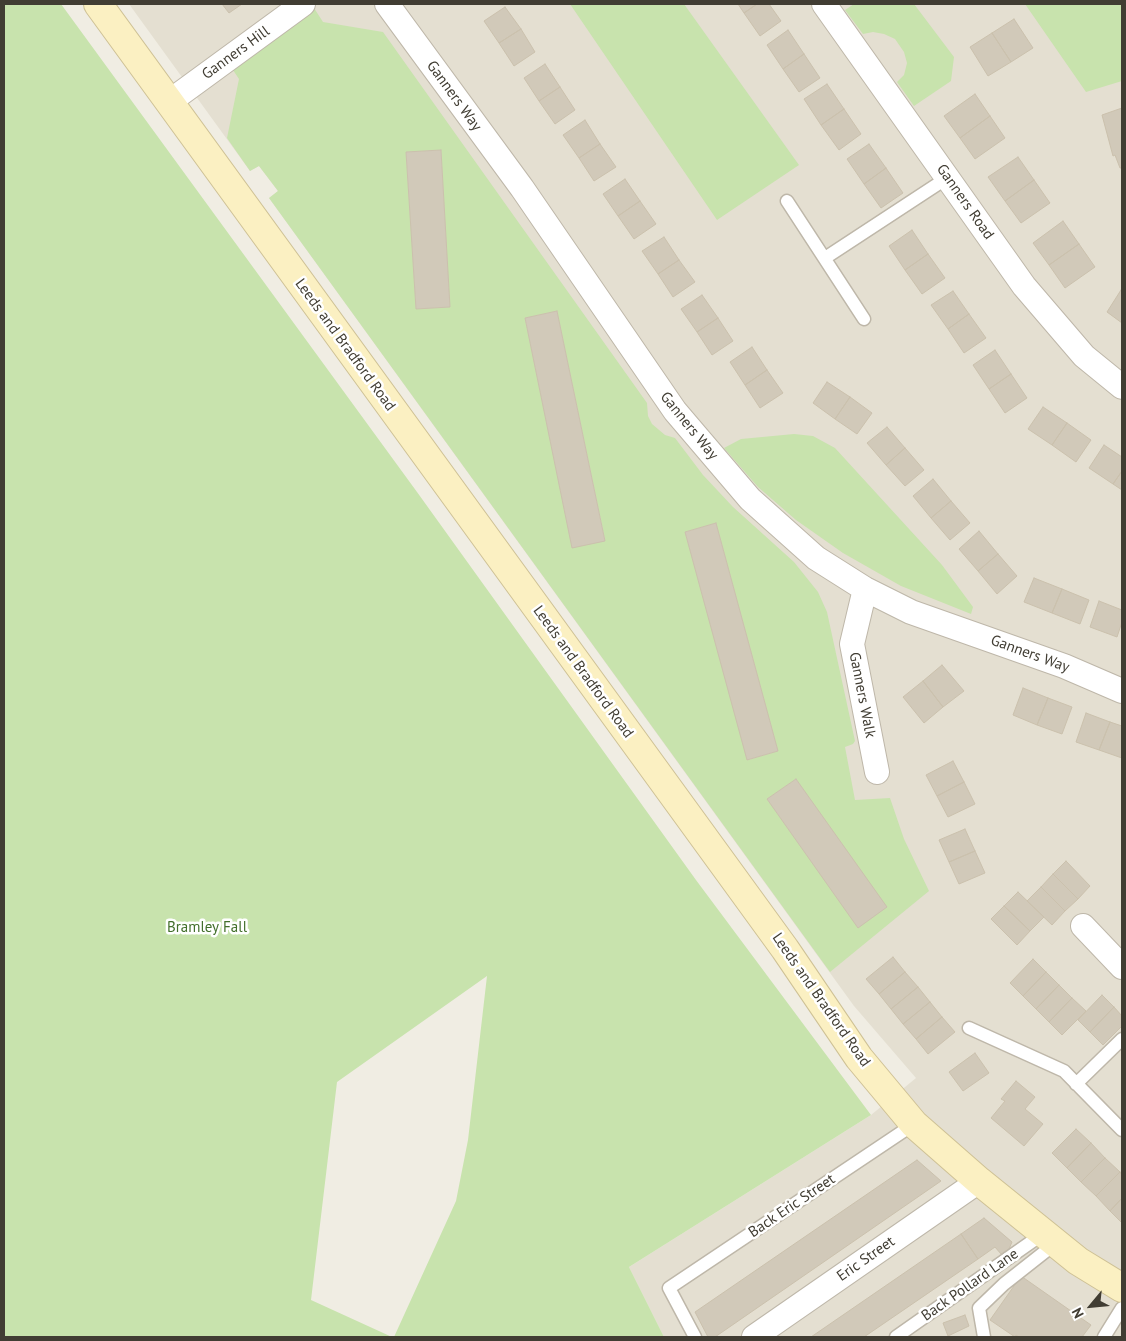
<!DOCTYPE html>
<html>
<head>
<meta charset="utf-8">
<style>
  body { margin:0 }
  #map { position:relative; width:1126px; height:1341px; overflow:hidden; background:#f0ede3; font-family:"PT Sans",sans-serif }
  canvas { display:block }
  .frame { position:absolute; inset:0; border:5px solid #413d33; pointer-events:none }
  .north { position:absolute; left:1066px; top:1281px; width:50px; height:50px; -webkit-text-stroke:4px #fff; paint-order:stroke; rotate:242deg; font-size:14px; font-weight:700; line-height:20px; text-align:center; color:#413d33 }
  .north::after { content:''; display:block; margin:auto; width:18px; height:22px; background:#413d33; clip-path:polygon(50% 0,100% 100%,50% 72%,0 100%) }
</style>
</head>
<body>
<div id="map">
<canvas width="1126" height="1341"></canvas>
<div class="frame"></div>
<div class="north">N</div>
</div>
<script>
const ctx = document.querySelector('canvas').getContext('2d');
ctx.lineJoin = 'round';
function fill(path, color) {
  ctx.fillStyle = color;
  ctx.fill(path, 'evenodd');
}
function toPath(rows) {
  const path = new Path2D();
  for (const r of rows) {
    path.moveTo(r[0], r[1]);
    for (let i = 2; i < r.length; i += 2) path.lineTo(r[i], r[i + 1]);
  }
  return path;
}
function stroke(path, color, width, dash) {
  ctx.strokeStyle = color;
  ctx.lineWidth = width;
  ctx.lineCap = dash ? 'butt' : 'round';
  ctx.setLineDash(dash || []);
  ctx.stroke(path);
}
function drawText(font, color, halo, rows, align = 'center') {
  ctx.font = font + ' "PT Sans",sans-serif';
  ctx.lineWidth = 5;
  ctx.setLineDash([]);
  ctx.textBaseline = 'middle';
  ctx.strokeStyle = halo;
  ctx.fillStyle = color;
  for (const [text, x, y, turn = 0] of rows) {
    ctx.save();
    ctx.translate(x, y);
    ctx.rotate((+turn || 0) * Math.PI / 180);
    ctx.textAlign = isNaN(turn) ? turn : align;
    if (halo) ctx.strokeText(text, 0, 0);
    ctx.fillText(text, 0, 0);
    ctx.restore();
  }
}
fill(toPath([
  [129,4,1122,4,1122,1337,664,1337,629,1267,871,1115,916,1078,854,1006,269,198,278,191,259,166,250,171]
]), '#e4dfd1');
fill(toPath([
  [4,4,61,4,417,492,696,880,871,1115,629,1267,664,1337,394,1337,456,1201,468,1140,487,976,337,1082,311,1300,392,1337,4,1337],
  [570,4,684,4,799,165,717,220],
  [854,4,914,4,954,57,951,81,914,106,897,82,904,75,907,63,904,52,895,39,884,34,873,32,863,34,845,10],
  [1025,4,1122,4,1122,81,1086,92],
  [314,8,323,22,383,32,647,403,648,416,652,424,665,435,675,438,703,475,733,507,794,562,818,592,827,612,855,741,853,744,845,747,855,800,890,798,904,839,929,891,830,972,269,198,278,191,259,166,250,171,227,138,239,79,231,67],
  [441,150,450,307,416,309,406,152],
  [557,311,605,540,572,547,525,318],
  [716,523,778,751,748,760,685,532],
  [796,779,886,907,858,927,767,799],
  [794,434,813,436,835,448,942,565,973,607,971,614,901,586,843,553,796,520,758,487,724,448,741,439]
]), '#c8e3ad');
const building = toPath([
  [222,4,242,4,229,13,222,4],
  [738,4,757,4,744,13,738,4],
  [757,4,769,4,781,21,760,36,744,13,757,4],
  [505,7,521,29,499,43,484,21,505,7],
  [1014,19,1033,48,1011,62,992,33,1014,19],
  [521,29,535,52,514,66,499,43,521,29],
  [788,30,804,54,783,69,767,45,788,30],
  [992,33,1011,62,988,76,970,47,992,33],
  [804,54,820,78,799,92,783,69,804,54],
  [545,64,560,87,539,101,524,78,545,64],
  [827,84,844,109,821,125,804,99,827,84],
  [560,87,575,110,555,124,539,101,560,87],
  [975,94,990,116,960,138,944,116,975,94],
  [1122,108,1122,168,1120,168,1115,155,1113,156,1102,115,1122,108],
  [844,109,861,134,839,150,821,125,844,109],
  [990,116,1005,138,975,159,960,138,990,116],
  [585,120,600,144,579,158,563,135,585,120],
  [600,144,616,167,594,181,579,158,600,144],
  [869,144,886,168,864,184,847,159,869,144],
  [441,150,450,307,416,309,406,152,441,150],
  [1018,157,1034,180,1005,201,988,177,1018,157],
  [886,168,903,193,881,208,864,184,886,168],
  [625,179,640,201,618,216,603,194,625,179],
  [1034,180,1050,203,1021,223,1005,201,1034,180],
  [640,201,656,224,634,239,618,216,640,201],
  [1063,221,1079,244,1049,265,1033,243,1063,221],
  [912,230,928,254,905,270,889,246,912,230],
  [664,237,679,260,658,274,642,251,664,237],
  [1079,244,1095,267,1065,288,1049,265,1079,244],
  [928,254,945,278,922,294,905,270,928,254],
  [679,260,695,282,673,297,658,274,679,260],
  [1121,290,1122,290,1122,323,1107,312,1121,290],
  [953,291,969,314,948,329,931,305,953,291],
  [702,295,718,318,697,332,681,309,702,295],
  [557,311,605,541,572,548,525,318,557,311],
  [969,314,986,338,964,353,948,329,969,314],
  [718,318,733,341,712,355,697,332,718,318],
  [752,347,767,370,745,385,730,362,752,347],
  [995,350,1011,374,989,389,973,365,995,350],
  [767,370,783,393,760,408,745,385,767,370],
  [1011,374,1027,398,1005,413,989,389,1011,374],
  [827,382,850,397,835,419,813,403,827,382],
  [850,397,872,413,857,434,835,419,850,397],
  [1043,407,1067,423,1052,445,1028,429,1043,407],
  [1067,423,1091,440,1076,462,1052,445,1067,423],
  [887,427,905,448,886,465,867,443,887,427],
  [1104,445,1122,457,1122,471,1113,484,1089,468,1104,445],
  [905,448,924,470,905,486,886,465,905,448],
  [1122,471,1122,490,1113,484,1122,471],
  [933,479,951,501,931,518,913,496,933,479],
  [951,501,970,523,950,540,931,518,951,501],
  [716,523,778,751,747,760,685,532,716,523],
  [979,531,998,554,978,571,959,549,979,531],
  [998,554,1017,576,997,594,978,571,998,554],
  [1034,578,1062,589,1052,613,1024,602,1034,578],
  [1062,589,1089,600,1080,624,1052,613,1062,589],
  [1099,601,1122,610,1122,622,1117,637,1090,627,1099,601],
  [942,665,964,691,943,707,923,681,942,665],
  [923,681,943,707,924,723,903,697,923,681],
  [1023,688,1048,698,1037,725,1013,715,1023,688],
  [1048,698,1072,707,1062,734,1037,725,1048,698],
  [1086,713,1110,722,1099,750,1076,742,1086,713],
  [1110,722,1122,726,1122,758,1099,750,1110,722],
  [953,761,964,782,937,796,926,775,953,761],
  [796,779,887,907,858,928,767,799,796,779],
  [964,782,975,804,948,817,937,796,964,782],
  [965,829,975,851,949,862,939,840,965,829],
  [975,851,985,873,959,884,949,862,975,851],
  [1066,861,1090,886,1078,899,1053,874,1066,861],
  [1053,874,1078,899,1065,911,1041,887,1053,874],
  [1041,887,1065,911,1052,925,1027,901,1041,887],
  [1018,892,1044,917,1030,931,1004,906,1018,892],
  [1004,906,1030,931,1017,945,991,919,1004,906],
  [893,957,905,972,879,994,866,979,893,957],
  [1033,959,1046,972,1023,996,1010,983,1033,959],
  [905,972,918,987,891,1009,879,994,905,972],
  [1046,972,1059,985,1036,1009,1023,996,1046,972],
  [1059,985,1072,998,1049,1022,1036,1009,1059,985],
  [918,987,930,1002,903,1024,891,1009,918,987],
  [1102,995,1114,1007,1090,1032,1078,1020,1102,995],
  [1072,998,1086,1011,1062,1035,1049,1022,1072,998],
  [930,1002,942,1017,916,1039,903,1024,930,1002],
  [1114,1007,1122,1016,1122,1026,1103,1045,1090,1032,1114,1007],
  [942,1017,955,1032,928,1054,916,1039,942,1017],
  [975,1053,989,1073,963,1091,949,1072,975,1053],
  [1016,1081,1035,1097,1025,1109,1043,1124,1024,1146,991,1118,1005,1101,1001,1099,1016,1081],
  [1076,1129,1091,1143,1067,1168,1052,1153,1076,1129],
  [1091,1143,1105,1158,1081,1182,1067,1168,1091,1143],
  [1105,1158,1120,1172,1096,1196,1081,1182,1105,1158],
  [917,1160,941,1181,715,1337,708,1337,695,1312,917,1160],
  [1120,1172,1122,1175,1122,1198,1110,1211,1096,1196,1120,1172],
  [1122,1198,1122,1223,1110,1211,1122,1198],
  [984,1218,1012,1242,1009,1249,1001,1254,995,1247,978,1259,961,1234,984,1218],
  [961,1234,978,1259,864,1337,811,1337,961,1234],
  [1021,1276,1091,1325,1082,1337,1019,1337,1016,1335,1015,1337,990,1320,1021,1276],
  [965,1315,969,1326,948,1336,943,1323,965,1315]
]);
fill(building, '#d1c9b9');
stroke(building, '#cbc1ad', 1);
const service = toPath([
  [787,201,864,319],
  [825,258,947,178],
  [969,1028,1064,1071,1122,1130],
  [1076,1084,1122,1039],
  [695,1337,669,1288,914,1124],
  [896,1337,1044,1233],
  [984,1337,979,1308,1004,1284,1056,1243],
  [1104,1337,1122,1308]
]);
const minor = toPath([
  [387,4,522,188,675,411,750,499,816,558,865,589,911,612,1064,666,1122,691],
  [824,4,1024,286,1084,356,1122,387],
  [169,102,303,4],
  [865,589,852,644,877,772],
  [1083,926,1122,967],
  [754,1337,979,1181]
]);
const secondary = toPath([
  [98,4,785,949,859,1058,914,1124,979,1181,1078,1261,1122,1288]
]);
stroke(service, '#beb7a9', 15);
stroke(minor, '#beb7a9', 26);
stroke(secondary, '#cec195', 30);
stroke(service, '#fff', 12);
stroke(minor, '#fff', 24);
stroke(secondary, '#fbf0c2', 28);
drawText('15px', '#413d33', '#fff', [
  ["Ganners Hill",236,53,-36],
  ["Ganners Way",454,96,54],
  ["Ganners Road",965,202,55],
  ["Leeds and Bradford Road",345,345,54],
  ["Ganners Way",689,426,51],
  ["Ganners Way",1030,654,20],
  ["Leeds and Bradford Road",583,672,54],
  ["Ganners Walk",862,695,79],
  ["Leeds and Bradford Road",821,1000,55],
  ["Back Eric Street",792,1206,-34],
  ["Eric Street",866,1259,-35],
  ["Back Pollard Lane",970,1285,-35]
]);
drawText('15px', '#426f2b', '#fff', [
  ["Bramley Fall",207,928]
]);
</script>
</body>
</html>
